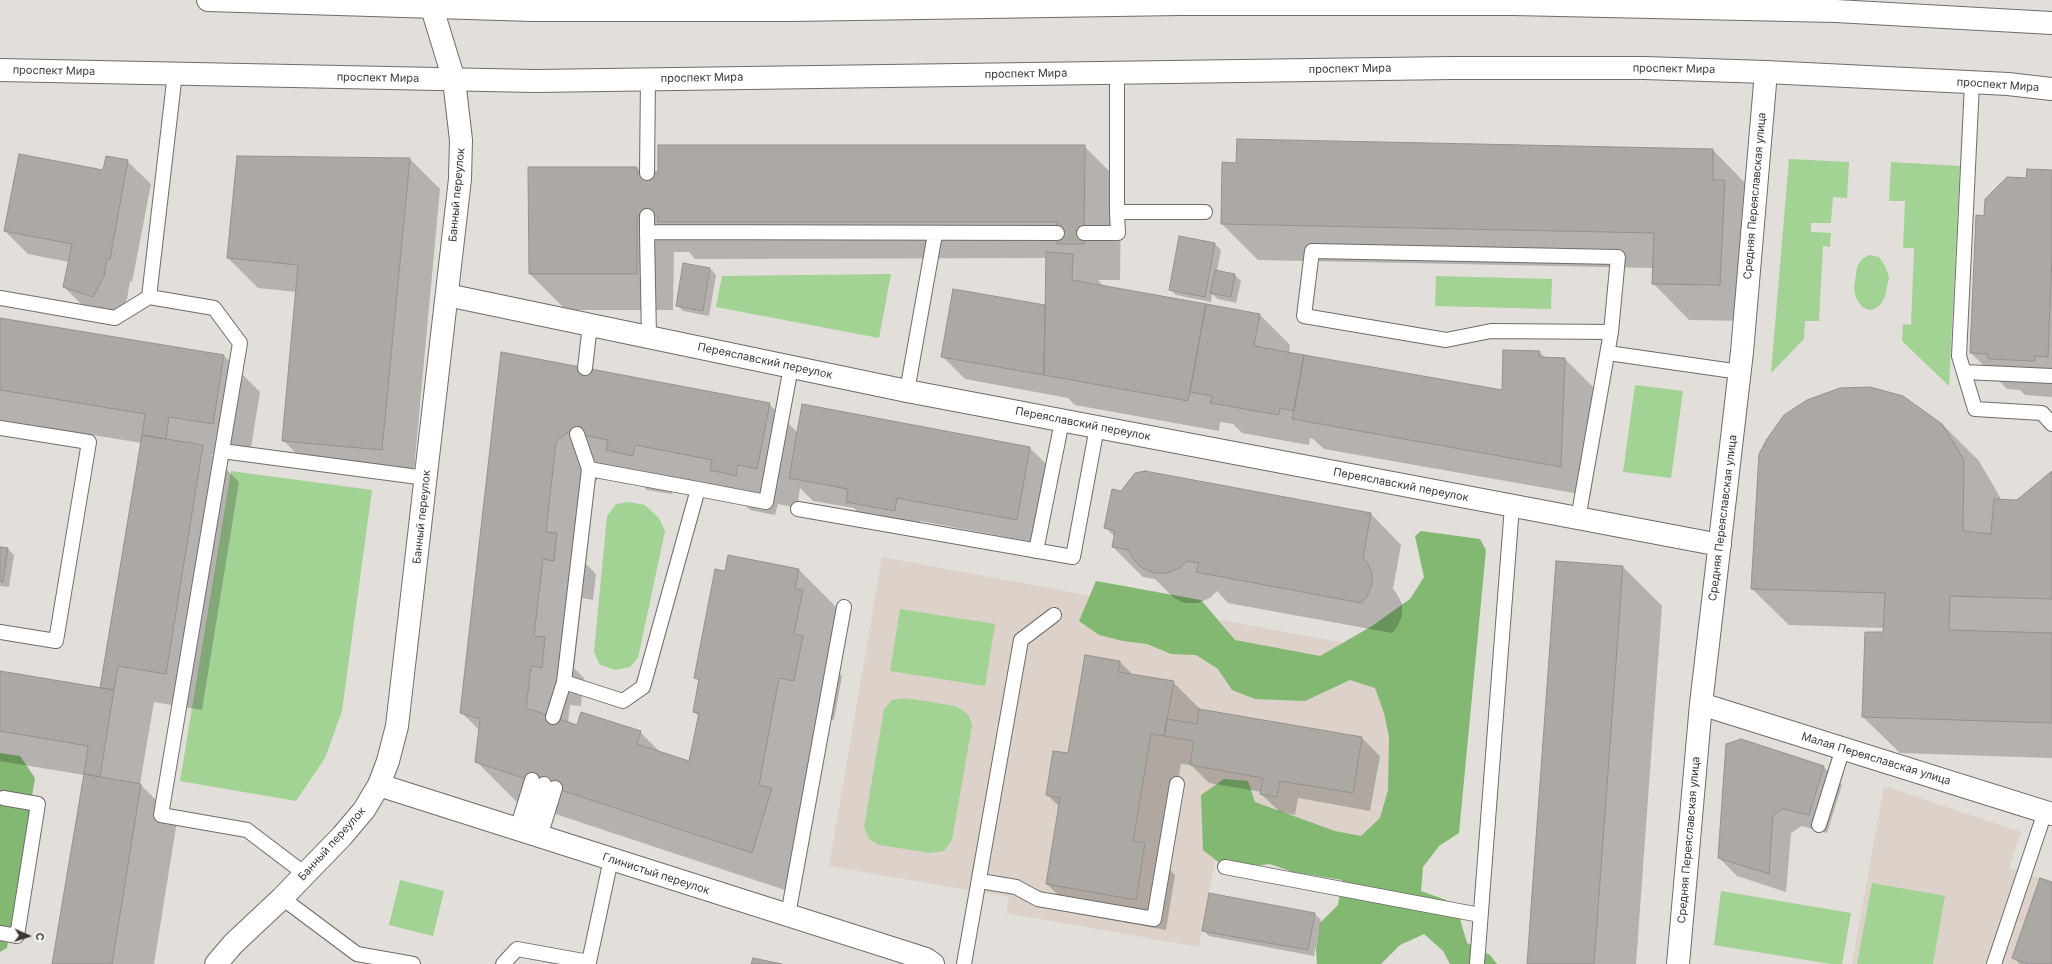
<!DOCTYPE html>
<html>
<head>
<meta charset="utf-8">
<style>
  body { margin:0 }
  #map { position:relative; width:2052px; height:964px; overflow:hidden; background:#e2deda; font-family:Inter,sans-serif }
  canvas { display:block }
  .north { position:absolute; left:8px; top:916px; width:40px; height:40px; -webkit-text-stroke:3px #fff; paint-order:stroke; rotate:93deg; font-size:11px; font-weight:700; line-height:16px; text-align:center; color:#3a3937 }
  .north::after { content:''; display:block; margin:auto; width:14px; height:18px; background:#3a3937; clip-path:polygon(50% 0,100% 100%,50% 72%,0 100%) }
</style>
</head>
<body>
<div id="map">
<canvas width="2052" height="964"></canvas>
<div class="north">С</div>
</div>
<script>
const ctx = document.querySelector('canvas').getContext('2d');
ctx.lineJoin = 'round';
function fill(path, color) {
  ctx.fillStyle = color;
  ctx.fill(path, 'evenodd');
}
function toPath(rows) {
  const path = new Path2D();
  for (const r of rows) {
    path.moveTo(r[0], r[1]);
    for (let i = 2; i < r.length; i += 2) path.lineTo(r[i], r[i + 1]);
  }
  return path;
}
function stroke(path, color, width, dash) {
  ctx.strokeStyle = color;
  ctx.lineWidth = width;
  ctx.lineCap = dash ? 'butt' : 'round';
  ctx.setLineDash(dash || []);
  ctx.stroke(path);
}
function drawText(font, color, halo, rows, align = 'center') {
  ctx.font = font + ' Inter,sans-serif';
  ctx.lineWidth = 4;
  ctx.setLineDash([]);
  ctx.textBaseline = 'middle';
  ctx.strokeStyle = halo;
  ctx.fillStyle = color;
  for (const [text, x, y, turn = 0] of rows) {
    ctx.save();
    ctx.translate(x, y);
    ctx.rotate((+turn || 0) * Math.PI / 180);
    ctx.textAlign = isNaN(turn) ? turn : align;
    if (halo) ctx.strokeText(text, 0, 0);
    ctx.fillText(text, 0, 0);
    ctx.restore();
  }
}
fill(toPath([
  [882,557,1420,657,1381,868,1219,838,1199,947,1006,913,1009,897,829,866],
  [1884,786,2021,832,2009,868,2052,882,2052,964,1852,964]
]), '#dcd2c9');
fill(toPath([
  [1789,159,1849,162,1847,198,1833,197,1831,223,1811,223,1811,232,1831,233,1830,247,1823,246,1819,321,1805,321,1804,339,1771,373],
  [1891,162,1960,166,1949,386,1902,341,1903,324,1911,325,1914,248,1903,248,1905,201,1889,201],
  [1869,255,1879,257,1885,266,1889,277,1885,297,1880,305,1874,309,1869,310,1862,307,1856,298,1854,288,1857,267,1862,259],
  [891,274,879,338,716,307,722,276],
  [1436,276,1552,279,1551,309,1435,306],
  [1635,385,1683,391,1671,478,1623,472],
  [231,471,372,490,342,711,325,758,296,801,180,781],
  [629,502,645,505,659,518,665,531,638,658,630,667,615,670,600,665,594,652,607,516,616,504],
  [900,609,995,624,985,686,890,671],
  [906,698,955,706,968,714,972,725,952,840,944,851,931,853,879,845,869,839,864,827,884,709,892,700],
  [400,880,444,891,433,936,389,925],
  [1872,883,1945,896,1933,964,1857,964],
  [1721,891,1851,913,1842,964,1831,964,1714,945]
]), '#a3d295');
fill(toPath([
  [1421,531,1480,539,1486,550,1459,833,1439,846,1423,867,1421,891,1446,900,1460,919,1467,943,1490,955,1497,964,1450,964,1443,951,1424,934,1400,945,1381,964,1317,964,1316,949,1320,923,1338,905,1342,880,1293,872,1270,864,1246,867,1222,865,1203,850,1201,795,1224,779,1248,781,1255,802,1335,831,1361,836,1380,818,1388,790,1389,737,1384,713,1375,688,1350,680,1305,701,1255,699,1232,690,1218,669,1196,655,1171,654,1147,644,1123,641,1099,635,1079,621,1096,581,1201,600,1235,640,1320,656,1372,626,1410,599,1424,577,1415,536],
  [0,753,20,756,35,778,7,948,0,952]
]), '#82b872');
fill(toPath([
  [1238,140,1713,150,1749,187,1761,218,1756,321,1689,320,1653,283,1653,268,1258,260,1222,224,1237,164],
  [1084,146,1121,183,1120,280,1098,280,1103,286,1260,315,1290,345,1289,353,1503,391,1539,352,1546,358,1565,359,1595,389,1591,496,1324,449,1313,439,1310,438,1309,445,1242,433,1233,424,1220,422,1219,431,1075,405,1068,398,965,379,942,356,1044,306,1046,308,1047,258,695,259,689,252,674,252,673,310,566,310,530,274,637,168,642,173],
  [238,157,410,159,440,189,413,480,313,471,283,440,297,292,258,288,228,258],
  [127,161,151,184,132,282,130,281,127,299,116,320,87,310,64,287,69,262,28,254,5,231],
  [2052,171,2052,397,2025,395,2020,390,2007,389,1971,353,1985,217,2027,179],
  [1215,244,1221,250,1217,271,1235,275,1241,281,1236,303,1218,299,1212,294,1211,302,1176,295,1170,289],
  [710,268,716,275,709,316,683,311,677,305],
  [0,319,224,356,260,392,249,460,211,454,239,482,202,710,154,702,140,784,177,821,154,964,53,964,84,775,0,761,0,672,101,689,142,443,0,420],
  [502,353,769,404,798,433,1030,448,1053,471,1039,543,920,521,918,533,870,524,854,508,813,501,800,488,797,508,778,504,775,515,750,510,737,496,674,484,672,494,647,490,633,476,608,471,595,481,586,564,596,574,593,600,582,598,574,668,584,678,581,706,570,705,568,723,578,726,640,732,661,753,690,762,699,716,694,712,700,682,695,678,726,572,799,570,838,609,834,668,842,676,834,720,819,717,800,817,811,829,791,892,516,801,476,761,480,731,461,712],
  [1942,424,1979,461,2000,497,2000,500,2018,501,2052,472,2052,758,1900,753,1863,717,1884,628,1789,625,1752,589],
  [1371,514,1401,545,1393,589,1397,594,1402,604,1402,616,1397,627,1392,633,1228,603,1217,591,1210,598,1198,603,1185,603,1174,598,1155,579,1143,577,1113,547,1115,537,1106,528],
  [0,548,8,549,14,555,9,587,0,586],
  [1623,567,1662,606,1636,964,1528,964],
  [1085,656,1120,662,1133,675,1173,682,1202,711,1362,738,1380,756,1370,811,1298,798,1295,815,1280,812,1261,794,1262,792,1209,783,1191,765,1181,764,1164,864,1175,875,1166,930,1077,914,1047,884,1060,807,1047,795,1069,754],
  [1824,767,1842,785,1827,833,1802,826,1791,833,1786,892,1737,876,1719,858],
  [2052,883,2052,964,2020,964,2014,958],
  [1315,914,1321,920,1314,956,1209,936,1203,930]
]), '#0003');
const building = toPath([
  [1237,139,1713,149,1713,180,1725,180,1720,285,1652,284,1654,233,1221,224,1222,162,1236,163,1237,139],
  [658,145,1085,145,1084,244,1057,244,1057,222,658,222,658,216,637,216,637,274,529,274,528,167,637,167,637,172,658,172,658,145],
  [19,154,103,170,106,156,128,160,110,259,107,259,104,276,93,297,63,287,72,244,4,231,19,154],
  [237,156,410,158,382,450,282,441,298,265,227,258,237,156],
  [2027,169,2052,170,2052,257,2048,357,2035,356,2035,361,1988,359,1988,354,1970,353,1976,215,1984,216,1985,199,2007,177,2026,178,2027,169],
  [1179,236,1215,243,1205,297,1169,290,1179,236],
  [1046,252,1073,254,1072,280,1206,304,1188,401,1044,375,1046,252],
  [683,263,710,268,703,311,676,306,683,263],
  [1215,270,1235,274,1231,297,1210,293,1215,270],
  [953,289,1045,305,1044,375,941,357,953,289],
  [1206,304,1260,314,1254,346,1304,355,1294,411,1280,408,1279,415,1210,403,1212,396,1190,392,1206,304],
  [0,318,224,355,213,424,169,417,166,439,142,435,145,414,0,390,0,318],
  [1503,350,1540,351,1539,357,1565,358,1561,467,1292,419,1304,355,1502,390,1503,350],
  [501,352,770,403,757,469,738,465,736,476,710,470,712,460,635,445,633,456,606,450,608,440,577,434,568,432,556,442,546,532,557,533,554,561,543,559,534,636,545,637,542,668,531,666,526,708,577,725,581,712,641,731,637,744,689,761,699,713,693,712,699,679,694,678,715,569,725,571,728,555,799,569,795,589,803,590,794,634,803,636,794,681,779,678,759,785,772,788,752,853,475,762,480,719,460,713,501,352],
  [1870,387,1903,396,1942,424,1964,460,1963,531,1991,534,1994,499,2017,500,2052,471,2052,599,1950,596,1949,630,2052,633,2052,723,1862,717,1865,632,1883,632,1885,593,1751,589,1759,454,1767,439,1784,415,1807,400,1840,388,1870,387],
  [802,404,1030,447,1017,520,897,498,895,511,846,502,848,489,789,478,802,404],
  [142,435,203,445,166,674,118,666,114,690,100,688,142,435],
  [1145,471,1371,513,1363,558,1367,562,1372,573,1372,585,1367,596,1361,603,1196,572,1199,563,1187,561,1180,568,1167,573,1154,573,1142,568,1133,559,1129,550,1112,547,1115,531,1104,528,1112,489,1121,491,1135,473,1145,471],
  [0,547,8,548,3,582,0,581,0,547],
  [1556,561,1623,566,1594,964,1527,964,1556,561],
  [1085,655,1120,661,1118,672,1174,681,1164,736,1151,734,1133,841,1145,843,1136,900,1046,884,1060,798,1046,795,1053,751,1068,753,1085,655],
  [0,671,114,690,100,777,84,774,88,746,0,731,0,671],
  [1199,709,1362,737,1353,793,1280,781,1277,797,1260,794,1263,778,1190,765,1194,741,1164,736,1167,719,1197,724,1199,709],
  [1741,739,1824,766,1809,815,1783,809,1773,815,1769,874,1718,858,1726,744,1741,739],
  [84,774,141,784,112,964,52,964,84,774],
  [2040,878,2052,882,2052,964,2029,964,2012,958,2040,878],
  [1209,893,1315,913,1308,950,1202,931,1209,893],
  [753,958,782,964,751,964,753,958]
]);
fill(building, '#aca8a4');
stroke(building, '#95918e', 1);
const service = toPath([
  [1117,72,1117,212,1205,212],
  [1972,83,1959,356,1975,409,2042,413,2052,424],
  [647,173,648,79],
  [647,216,647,232,1057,233],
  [647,232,649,337],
  [1084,233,1118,233,1117,212],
  [149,297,214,308,240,343,161,815,247,830,305,874],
  [0,298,115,318,149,297,175,73],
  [1608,353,1740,372],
  [585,368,590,325],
  [1964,372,2052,376],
  [907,391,935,234],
  [0,428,89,442,56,641,0,632],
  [577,434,589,469],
  [222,451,426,478],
  [698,489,643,687,623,701,564,682,589,469,698,489,766,502,791,367],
  [798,509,1073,557,1097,427],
  [1578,519,1611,332,1491,331,1446,340,1304,316,1312,251,1618,257,1611,332],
  [1036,551,1062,421],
  [553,717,564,682],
  [1819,825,1843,748],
  [517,829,532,780],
  [528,833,544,784],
  [540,837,555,788],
  [1225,867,1480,915],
  [980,881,1016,887,1038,899,1154,919,1177,784],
  [282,898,357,954,413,964],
  [788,915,844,607],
  [0,933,17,936,38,804,3,798],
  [503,964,517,949,589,962,611,859],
  [964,964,1021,640,1054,615],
  [1477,964,1512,506],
  [1994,964,2045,812]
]);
const minor = toPath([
  [447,295,907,391,1720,545],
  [1701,704,2052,814],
  [379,785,926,959,933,964],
  [1678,964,1701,704,1742,352,1766,72]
]);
const tertiary = toPath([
  [216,964,233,944,282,898,342,836,364,810,379,785,388,761,397,726,460,179,461,140,454,80,432,8]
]);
const primary = toPath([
  [208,0,533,10,791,10,1180,4,1513,4,1836,11,2052,23],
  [0,70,535,81,1452,68,1644,68,1766,72,2008,84,2052,89]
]);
stroke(service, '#706c69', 16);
stroke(minor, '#706c69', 24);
stroke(tertiary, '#706c69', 24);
stroke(primary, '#706c69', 24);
stroke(service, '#fff', 14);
stroke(minor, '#fff', 22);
stroke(tertiary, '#fff', 22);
stroke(primary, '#fff', 22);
drawText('11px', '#3a3937', '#fff', [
  ["проспект Мира",1350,69,-1],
  ["проспект Мира",1674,69,1],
  ["проспект Мира",54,71,1],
  ["проспект Мира",1026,74,-1],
  ["проспект Мира",378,78,1],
  ["проспект Мира",702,78,-1],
  ["проспект Мира",1998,85,4],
  ["Банный переулок",457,195,-85],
  ["Средняя Переяславская улица",1755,196,-85],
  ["Переяславский переулок",765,361,12],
  ["Переяславский переулок",1083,424,11],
  ["Переяславский переулок",1401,485,11],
  ["Банный переулок",422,517,-84],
  ["Средняя Переяславская улица",1723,518,-83],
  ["Малая Переяславская улица",1876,759,17],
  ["Средняя Переяславская улица",1689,840,-85],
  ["Банный переулок",332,844,-48],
  ["Глинистый переулок",656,874,18]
]);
</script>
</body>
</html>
